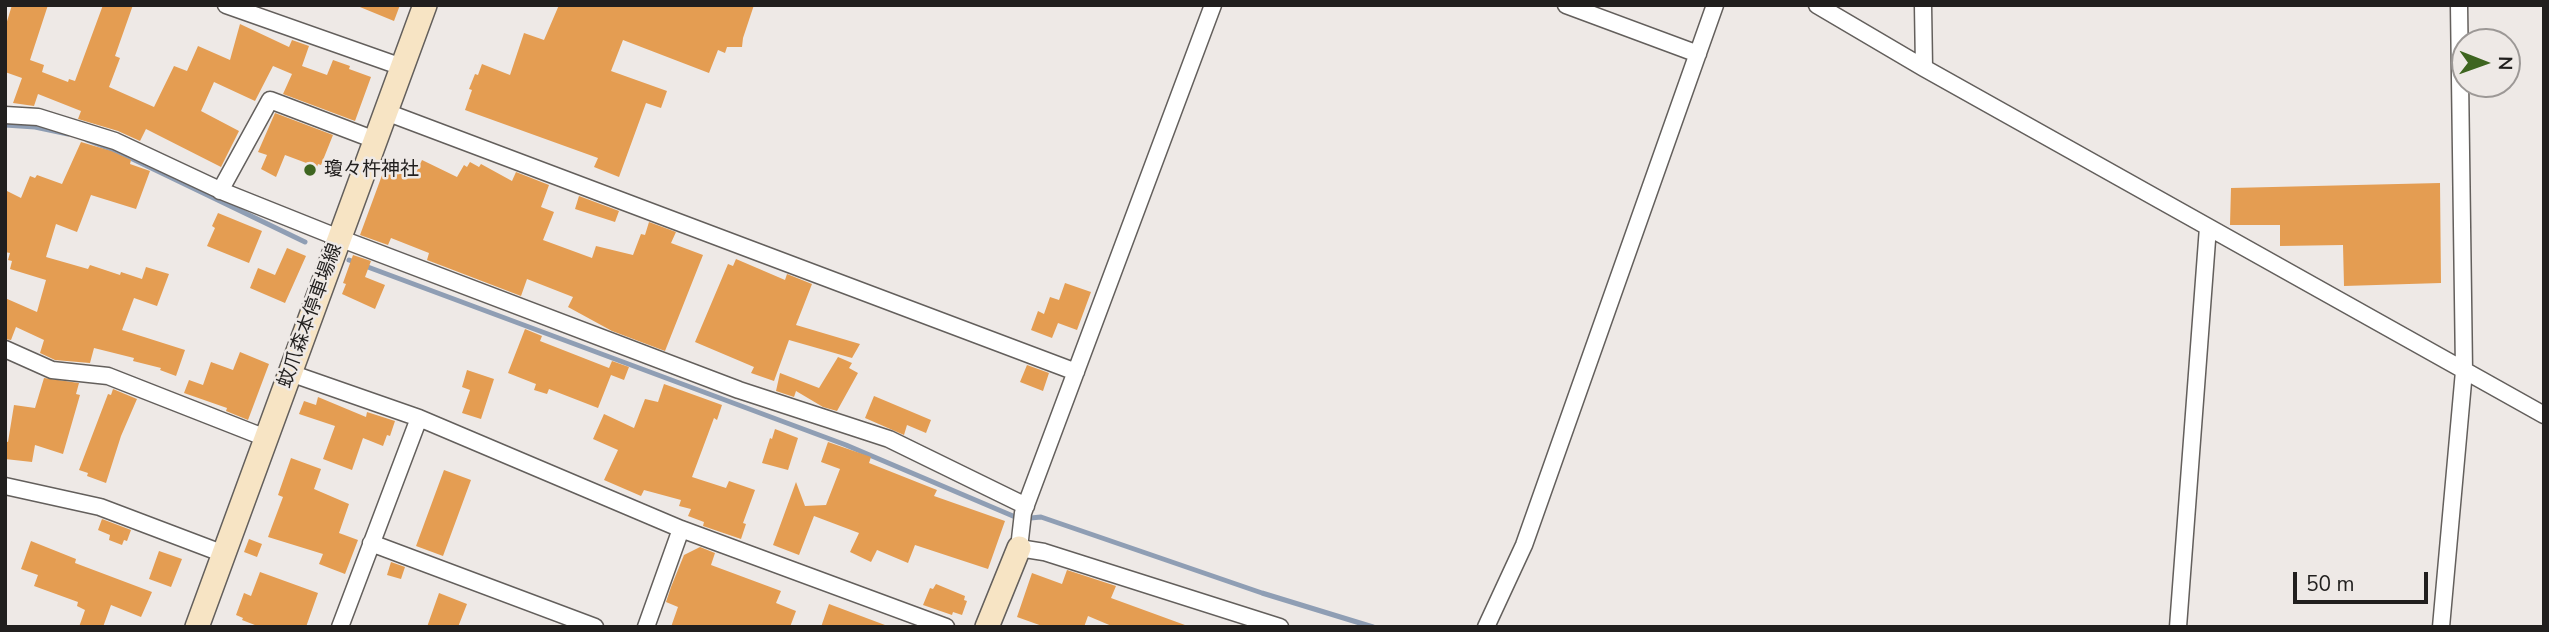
<!DOCTYPE html>
<html>
<head>
<meta charset="utf-8">
<style>
  body { margin:0 }
  #map { position:relative; width:2549px; height:632px; overflow:hidden; background:#eee9e6; font-family:"Nunito Sans",sans-serif }
  canvas { display:block }
  .frame { position:absolute; inset:0; border:7px solid #211f1e; pointer-events:none }
  .north { position:absolute; left:2451px; top:28px; width:70px; height:70px; box-sizing:border-box; background:#eee9e6; border:2px solid #9c9896; border-radius:50%; rotate:91deg; font-size:19px; font-weight:700; line-height:28px; text-align:center; color:#211f1e }
  .north::after { content:''; display:block; margin:auto; width:24px; height:32px; background:#3e6520; clip-path:polygon(50% 0,100% 100%,50% 72%,0 100%) }
  .scale { position:absolute; left:2293px; top:572px; width:135px; height:32px; box-sizing:border-box; border:4px solid #211f1e; border-top:0; padding-left:9px; font-size:21px; line-height:24px; white-space:nowrap; color:#211f1e; -webkit-text-stroke:5px #eee9e6; paint-order:stroke }
</style>
</head>
<body>
<div id="map">
<canvas width="2549" height="632"></canvas>
<div class="frame"></div>
<div class="north">N</div>
<div class="scale">50 m</div>
</div>
<script>
const ctx = document.querySelector('canvas').getContext('2d');
ctx.lineJoin = 'round';
function toPath(rows) {
  const path = new Path2D();
  for (const r of rows) {
    path.moveTo(r[0], r[1]);
    for (let i = 2; i < r.length; i += 2) path.lineTo(r[i], r[i + 1]);
  }
  return path;
}
function stroke(path, color, width, dash) {
  ctx.strokeStyle = color;
  ctx.lineWidth = width;
  ctx.lineCap = dash ? 'butt' : 'round';
  ctx.setLineDash(dash || []);
  ctx.stroke(path);
}
function fill(path, color) {
  ctx.fillStyle = color;
  ctx.fill(path, 'evenodd');
}
function drawText(font, color, halo, rows, align = 'center') {
  ctx.font = font + ' "Nunito Sans","Noto Sans JP",sans-serif';
  ctx.lineWidth = 5;
  ctx.setLineDash([]);
  ctx.textBaseline = 'middle';
  ctx.strokeStyle = halo;
  ctx.fillStyle = color;
  for (const [text, x, y, turn = 0] of rows) {
    ctx.save();
    ctx.translate(x, y);
    ctx.rotate((+turn || 0) * Math.PI / 180);
    ctx.textAlign = isNaN(turn) ? turn : align;
    if (halo) ctx.strokeText(text, 0, 0);
    ctx.fillText(text, 0, 0);
    ctx.restore();
  }
}
stroke(toPath([
  [5,125,35,127,68,134],
  [87,140,118,152,305,242],
  [349,260,846,445,1020,519,1041,517,1262,593,1373,627]
]), '#8f9eb4', 5);
fill(toPath([
  [12,5,48,5,30,60,44,65,42,72,68,82,69,79,75,81,103,5,133,5,115,56,120,58,109,87,154,107,174,66,187,71,198,46,230,60,240,24,289,47,292,40,309,46,302,66,327,75,333,60,350,66,349,69,371,77,355,121,283,94,292,74,273,66,255,101,214,82,201,111,239,131,221,167,146,129,140,141,118,131,78,119,81,111,38,94,34,106,13,103,22,78,5,72,5,28],
  [355,5,400,5,394,21],
  [559,5,754,5,743,38,742,47,727,47,725,53,718,50,709,73,623,40,611,71,667,91,661,108,646,103,619,177,594,167,598,158,465,110,472,90,469,89,475,74,478,75,482,64,510,75,524,33,544,40],
  [275,113,333,135,321,165,318,164,317,167,285,155,276,177,261,169,267,155,258,152],
  [81,142,111,151,131,160,130,164,150,171,136,209,91,195,77,232,56,224,46,257,88,269,90,265,120,275,121,272,142,279,146,267,169,274,157,306,134,298,122,330,185,350,176,376,160,370,161,368,133,361,134,358,94,348,90,363,55,360,40,353,44,340,16,327,11,340,5,339,5,298,37,312,46,280,10,269,12,261,8,260,10,253,5,252,5,190,21,198,30,176,35,178,37,175,62,184],
  [388,159,416,173,422,160,457,177,464,165,467,167,470,162,479,167,481,164,512,181,516,172,549,185,541,207,554,212,543,240,592,258,596,246,633,255,641,234,645,235,649,222,676,232,671,243,703,255,665,351,612,331,568,307,573,297,527,279,521,296,427,260,429,253,391,238,388,245,360,235],
  [2440,183,2441,283,2344,286,2343,245,2280,246,2280,225,2230,225,2231,188],
  [579,196,619,211,615,222,575,209],
  [218,213,262,231,249,263,207,246,215,228,212,226],
  [287,248,306,256,285,303,250,288,258,268,275,275],
  [353,255,371,261,365,277,385,285,375,309,342,294,346,284,343,283],
  [736,259,785,280,787,274,812,284,796,325,860,344,852,358,789,340,774,381,751,373,754,367,695,342,728,264,733,266],
  [1065,283,1091,292,1077,330,1058,323,1052,338,1031,330,1038,311,1044,314,1050,297,1059,300],
  [525,329,542,336,540,341,609,368,612,361,629,367,624,380,611,375,598,408,549,389,547,394,534,390,536,384,508,373],
  [240,352,269,364,248,420,226,411,227,408,184,393,189,380,203,385,211,362,233,370],
  [838,357,852,363,849,368,858,373,837,411,823,407,796,391,794,397,776,391,780,373,819,388],
  [1027,365,1049,373,1043,391,1020,382],
  [467,370,494,379,481,419,462,413,470,390,462,387],
  [44,378,79,383,76,394,80,395,63,454,35,445,32,462,5,459,5,441,8,442,14,405,35,408],
  [664,384,722,405,717,420,714,418,692,477,726,488,729,481,755,490,743,523,746,524,741,539,703,526,704,522,688,516,691,509,679,506,681,500,644,490,641,496,604,480,618,450,593,439,604,414,634,428,645,399,658,402],
  [113,389,137,399,121,436,106,483,87,476,88,473,79,470,108,394,111,395],
  [874,396,931,420,926,433,907,425,904,435,865,418],
  [318,397,366,417,367,412,395,421,390,436,387,435,383,446,363,438,352,470,323,459,335,426,299,414,304,401,316,405],
  [775,429,798,438,788,470,762,463,770,438,772,439],
  [828,442,871,457,869,463,937,490,934,496,1005,521,988,569,915,545,908,563,877,550,871,562,850,552,859,533,814,516,799,555,773,545,796,482,805,506,826,505,840,469,821,462],
  [291,458,321,469,314,489,349,504,339,533,358,540,345,574,319,564,323,554,268,537,283,497,278,495],
  [444,470,471,480,443,556,416,546],
  [102,519,131,530,127,541,124,540,122,545,109,540,110,535,98,530],
  [249,539,262,544,257,557,244,552],
  [31,541,76,559,75,563,152,592,141,617,111,605,103,627,79,627,85,610,77,606,78,602,34,586,38,575,21,569],
  [700,547,715,553,711,565,781,591,776,603,796,611,790,627,671,627,678,607,666,602,671,587,684,555],
  [159,551,182,559,171,587,149,579],
  [391,562,405,567,401,579,387,575],
  [1067,570,1116,586,1111,598,1185,625,1185,627,1114,627,1088,616,1084,627,1045,627,1017,617,1032,573,1062,584],
  [260,572,318,593,306,627,260,627,242,620,243,618,236,615,244,593,251,596],
  [936,584,965,596,964,600,967,601,962,615,953,612,952,615,923,605,930,588,933,589],
  [439,593,467,604,458,627,427,627],
  [829,604,885,625,885,627,821,627]
]), '#e49d52');
const street = toPath([
  [226,5,402,67],
  [1213,5,1023,513,1019,548,1044,552,1280,627],
  [1566,5,1698,54],
  [1817,5,1924,68,2544,415],
  [1923,5,1924,68],
  [386,112,1076,372],
  [5,115,38,117,115,141,224,192,339,238,739,390,889,439,1026,506],
  [220,191,270,100,375,140],
  [5,349,52,370,108,376,266,438],
  [290,373,419,418,681,529,946,627],
  [5,486,100,507,224,554],
  [371,543,595,627],
  [340,627,419,418],
  [646,627,681,529],
  [1486,627,1524,545,1715,5],
  [2178,627,2208,227],
  [2441,627,2464,371,2459,5]
]);
const secondary = toPath([
  [197,627,425,5],
  [987,627,1019,548]
]);
stroke(street, '#635f5c', 19);
stroke(secondary, '#635f5c', 26);
stroke(street, '#fff', 16);
stroke(secondary, '#f7e4c4', 23);
for (const [x, y, r, color] of [
  [310,170,7,"#3e6520"]
]) {
  const dot = new Path2D();
  dot.arc(x, y, r, 0, 2 * Math.PI);
  ctx.fillStyle = color;
  ctx.fill(dot);
  stroke(dot, '#eee9e6', 2.5);
}
drawText('19px', '#211f1e', '#eee9e6', [
  ["瓊々杵神社",324,170]
], 'left');
drawText('19px', '#211f1e', '#eee9e6', [
  ["蚊爪森本停車場線",311,316,-70]
]);
</script>
</body>
</html>
